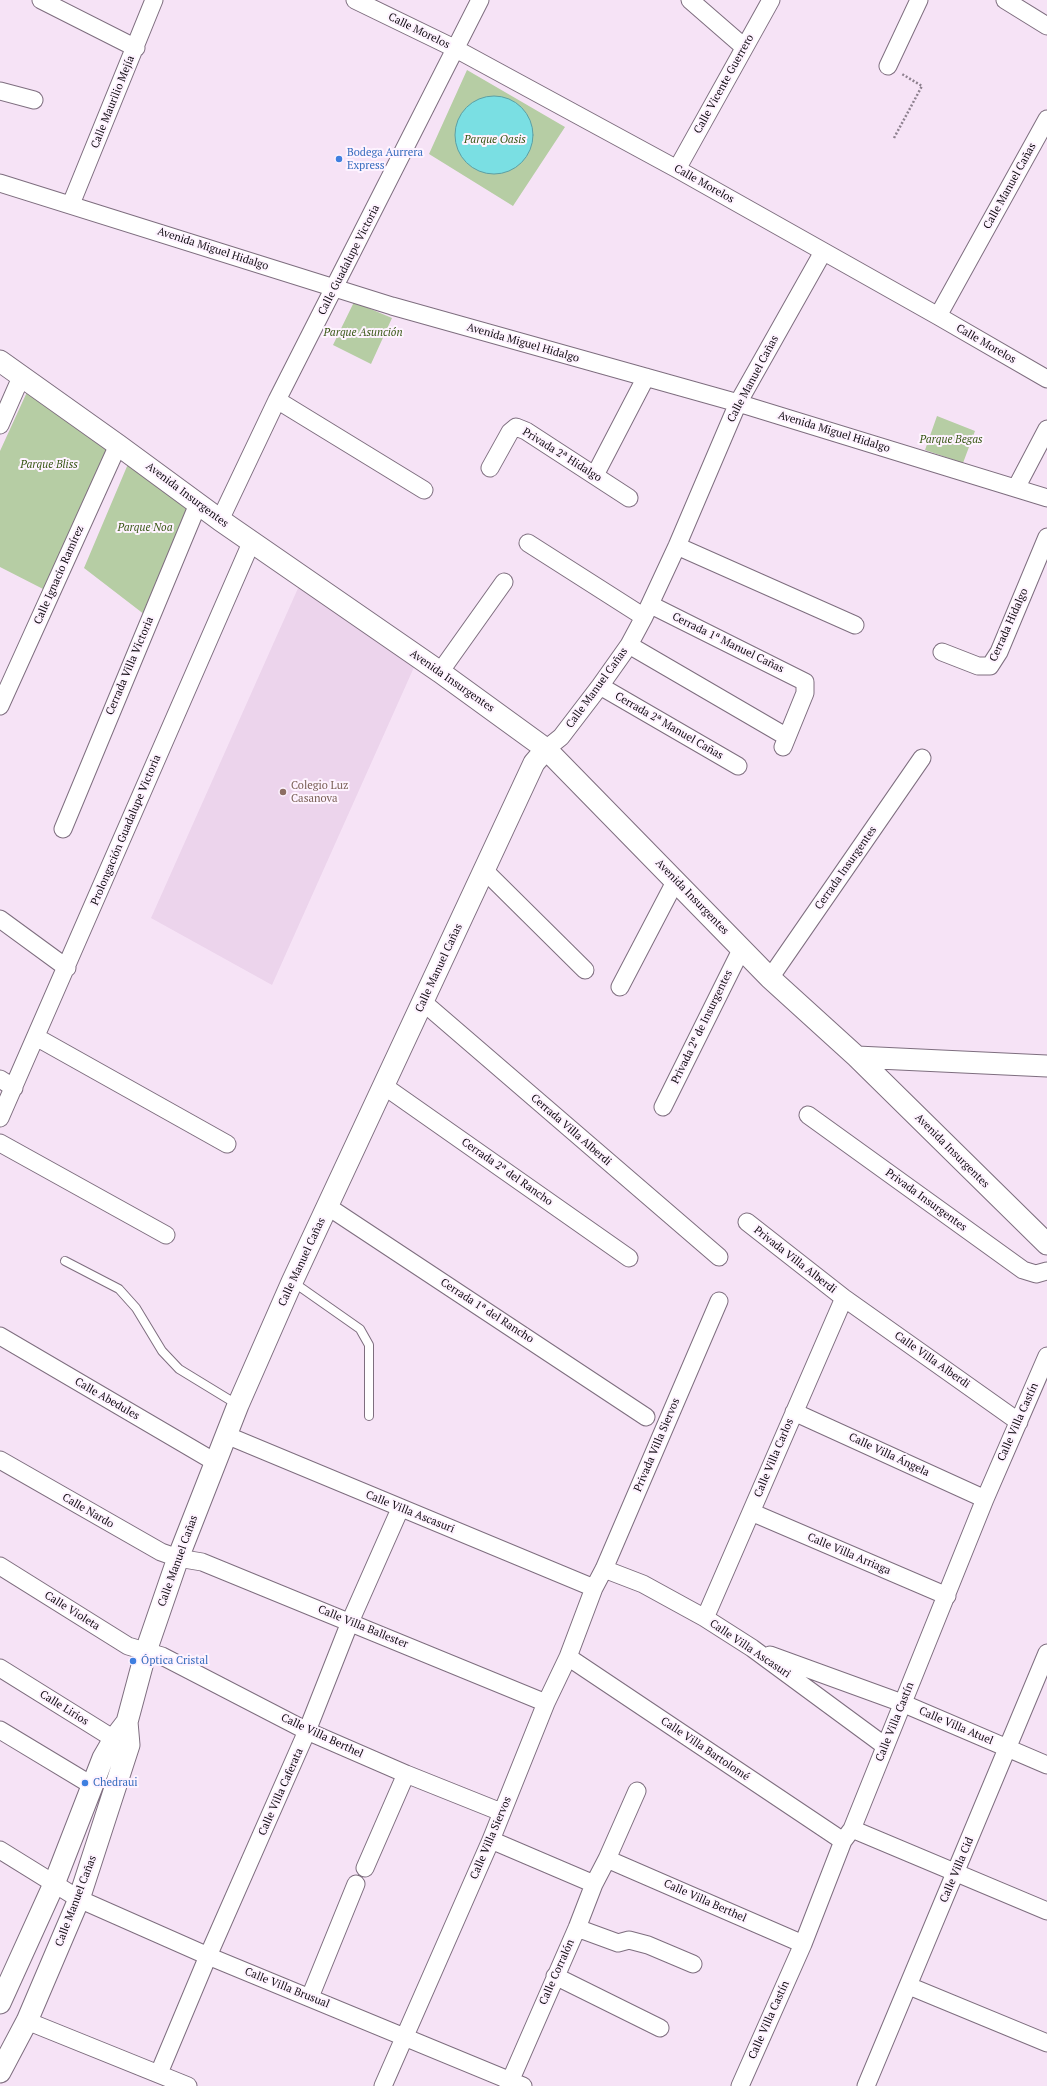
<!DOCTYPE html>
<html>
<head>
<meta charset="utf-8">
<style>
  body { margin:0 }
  canvas { display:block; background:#f6e3f6 }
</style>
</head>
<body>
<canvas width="1047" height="2086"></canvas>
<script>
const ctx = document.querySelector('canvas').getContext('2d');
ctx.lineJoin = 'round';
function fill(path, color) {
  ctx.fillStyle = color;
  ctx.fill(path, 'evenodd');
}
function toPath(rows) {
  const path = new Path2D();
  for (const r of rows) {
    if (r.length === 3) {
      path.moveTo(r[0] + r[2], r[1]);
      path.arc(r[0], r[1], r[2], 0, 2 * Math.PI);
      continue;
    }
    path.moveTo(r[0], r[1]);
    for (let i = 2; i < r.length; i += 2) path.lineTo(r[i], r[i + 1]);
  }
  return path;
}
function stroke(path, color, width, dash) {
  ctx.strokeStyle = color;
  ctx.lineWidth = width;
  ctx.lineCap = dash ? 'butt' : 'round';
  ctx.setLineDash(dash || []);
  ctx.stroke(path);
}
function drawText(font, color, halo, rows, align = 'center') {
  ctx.font = font + ' "PT Serif",serif';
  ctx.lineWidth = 4;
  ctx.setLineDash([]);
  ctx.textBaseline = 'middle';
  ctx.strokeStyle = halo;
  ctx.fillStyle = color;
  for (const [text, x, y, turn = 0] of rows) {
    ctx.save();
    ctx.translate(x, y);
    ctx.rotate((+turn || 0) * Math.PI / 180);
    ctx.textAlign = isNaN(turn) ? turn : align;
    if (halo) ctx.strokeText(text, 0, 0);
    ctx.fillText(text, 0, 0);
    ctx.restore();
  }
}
fill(toPath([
  [299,586,415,665,272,985,151,918]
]), '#ecd4ec');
fill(toPath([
  [467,70,565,127,513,206,429,154],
  [354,302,392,318,371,364,333,345],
  [27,392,112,446,45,590,0,567,0,451],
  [937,416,975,431,963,463,925,450],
  [128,464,191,506,149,618,84,568]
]), '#b6cda4');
const water = toPath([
  [494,135,39]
]);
fill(water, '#7adfe3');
stroke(water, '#5ba0a5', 1);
const service = toPath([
  [65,1261,119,1289,136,1308,162,1351,179,1369,238,1405],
  [293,1282,360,1329,369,1345,369,1416]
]);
const minor = toPath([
  [41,0,136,48],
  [355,0,456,49,677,169,938,316,1047,379],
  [690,0,744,47],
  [1005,0,1047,26],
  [888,66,919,0],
  [0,91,34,100],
  [677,169,771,0],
  [0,183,392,306,738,403,1047,498],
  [71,204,154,0],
  [938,316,1047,119],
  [277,400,424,490],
  [0,425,22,375],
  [490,468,510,432,516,427,526,431,629,498],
  [595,475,646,377],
  [1016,488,1047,429],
  [220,520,277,400,480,0],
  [528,543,644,617],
  [677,546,855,625],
  [651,605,805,682,805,693,783,747],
  [629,645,787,737],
  [942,652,978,666,990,666,999,652,1047,537],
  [440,672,504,582],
  [600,686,738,766],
  [0,706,118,445],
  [546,749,561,737,600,686,629,645,644,617,677,546,738,403,823,252],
  [63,829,198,504],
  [484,870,585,970],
  [0,919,67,968],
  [770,978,922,758],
  [620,987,676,880],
  [423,1002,719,1257],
  [36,1037,227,1144],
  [0,1079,14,1088],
  [384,1086,629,1258],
  [663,1107,742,948],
  [808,1115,1023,1270,1036,1274,1047,1271],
  [0,1118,251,543],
  [0,1143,166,1235],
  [327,1206,646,1417],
  [747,1222,844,1298,1019,1422],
  [0,1336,215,1462],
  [794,1412,985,1499],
  [226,1435,594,1588],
  [0,1460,161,1552,178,1558,202,1562,546,1703],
  [751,1512,947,1596],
  [0,1566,128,1646,162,1656,307,1731,406,1774,501,1812],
  [604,1569,643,1584,705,1618,752,1648,885,1746],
  [705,1618,844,1298],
  [770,1655,902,1703,1047,1765],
  [568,1657,843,1841],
  [0,1668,114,1739,125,1743],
  [0,1730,93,1786],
  [852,1829,1047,1911],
  [491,1840,594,1884],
  [0,1850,79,1899,208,1956,523,2086],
  [607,1859,803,1944],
  [365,1868,406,1774],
  [577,1928,618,1943,629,1940,648,1945,693,1964],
  [555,1976,660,2028],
  [909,1986,1047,2043],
  [310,1997,356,1884],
  [27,2021,188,2086],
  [159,2073,208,1956,307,1731,350,1622,400,1509],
  [383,2086,491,1840,546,1703,568,1657,594,1588,604,1569,719,1301],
  [508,2086,577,1928,594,1884,607,1859,637,1791],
  [740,2086,803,1944,843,1841,852,1829,985,1499,1047,1356],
  [866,2086,1047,1653]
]);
const tertiary = toPath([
  [0,361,118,445,220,520,440,672,546,749,770,978,857,1057,1047,1244],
  [857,1057,1047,1066],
  [0,2003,54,1884,103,1758,114,1739,127,1722],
  [0,2072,27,2021,79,1899,129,1745,127,1722,146,1651,178,1558,238,1405,292,1282,534,763,546,749]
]);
stroke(service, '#7e6e7f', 10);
stroke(minor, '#7e6e7f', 19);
stroke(tertiary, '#7e6e7f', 23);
stroke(toPath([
  [894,138,922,86,902,74]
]), '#8e818f', 2.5, [2, 2]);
stroke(service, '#fff', 8);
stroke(minor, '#fff', 17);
stroke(tertiary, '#fff', 21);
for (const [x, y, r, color] of [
  [339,159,4,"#3f7fe0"],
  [283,792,4,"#8d6e63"],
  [133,1661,4,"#3f7fe0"],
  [85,1783,4,"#3f7fe0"]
]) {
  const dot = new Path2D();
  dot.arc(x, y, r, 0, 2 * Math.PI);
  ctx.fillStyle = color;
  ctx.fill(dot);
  stroke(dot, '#fef3ff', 1.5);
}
drawText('11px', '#120c13', '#fef3ff', [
  ["Calle Morelos",419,31,26],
  ["Calle Vicente Guerrero",724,84,-61],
  ["Calle Maurilio Mejía",113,102,-68],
  ["Calle Morelos",704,184,29],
  ["Calle Manuel Cañas",1010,186,-61],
  ["Avenida Miguel Hidalgo",213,249,18],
  ["Calle Guadalupe Victoria",349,260,-63],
  ["Avenida Miguel Hidalgo",523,343,16],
  ["Calle Morelos",986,344,30],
  ["Calle Manuel Cañas",753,379,-62],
  ["Avenida Miguel Hidalgo",834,432,17],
  ["Privada 2ª Hidalgo",562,455,32],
  ["Avenida Insurgentes",187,495,37],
  ["Calle Ignacio Ramírez",59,575,-66],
  ["Cerrada Hidalgo",1009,625,-66],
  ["Cerrada 1ª Manuel Cañas",728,643,26],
  ["Cerrada Villa Victoria",130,666,-67],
  ["Avenida Insurgentes",452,681,35],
  ["Calle Manuel Cañas",597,688,-54],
  ["Cerrada 2ª Manuel Cañas",669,726,30],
  ["Prolongación Guadalupe Victoria",126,830,-67],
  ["Cerrada Insurgentes",846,868,-55],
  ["Avenida Insurgentes",692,897,46],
  ["Calle Manuel Cañas",439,968,-65],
  ["Privada 2ª de Insurgentes",702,1027,-64],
  ["Cerrada Villa Alberdi",571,1130,41],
  ["Avenida Insurgentes",952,1151,45],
  ["Cerrada 2ª del Rancho",507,1172,35],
  ["Privada Insurgentes",926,1200,36],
  ["Privada Villa Alberdi",795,1260,38],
  ["Calle Manuel Cañas",302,1262,-65],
  ["Cerrada 1ª del Rancho",487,1311,33],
  ["Calle Villa Alberdi",932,1360,35],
  ["Calle Abedules",107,1399,30],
  ["Calle Villa Castín",1018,1422,-66],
  ["Privada Villa Siervos",657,1445,-67],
  ["Calle Villa Ángela",889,1455,25],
  ["Calle Villa Carlos",774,1458,-67],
  ["Calle Nardo",88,1511,30],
  ["Calle Villa Ascasuri",410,1512,22],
  ["Calle Villa Arriaga",849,1554,23],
  ["Calle Manuel Cañas",178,1561,-70],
  ["Calle Violeta",72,1611,32],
  ["Calle Villa Ballester",363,1627,22],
  ["Calle Villa Ascasuri",750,1649,34],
  ["Calle Lirios",64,1708,32],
  ["Calle Villa Castín",895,1722,-68],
  ["Calle Villa Atuel",956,1726,23],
  ["Calle Villa Berthel",322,1736,25],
  ["Calle Villa Bartolomé",705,1749,34],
  ["Calle Villa Caferata",281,1792,-66],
  ["Calle Villa Siervos",491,1838,-67],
  ["Calle Villa Cid",957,1870,-67],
  ["Calle Manuel Cañas",76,1901,-69],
  ["Calle Villa Berthel",705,1901,24],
  ["Calle Corralón",557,1972,-66],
  ["Calle Villa Brusual",287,1988,22],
  ["Calle Villa Castín",769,2020,-66]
]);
drawText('italic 11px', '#395816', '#fef3ff', [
  ["Parque Oasis",495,140],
  ["Parque Asunción",363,333],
  ["Parque Begas",951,440],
  ["Parque Bliss",49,465],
  ["Parque Noa",145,528]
]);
drawText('11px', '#366cbe', '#fef3ff', [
  ["Bodega Aurrera",347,153],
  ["Express",347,166],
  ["Óptica Cristal",141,1661],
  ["Chedraui",93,1783]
], 'left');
drawText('11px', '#785e54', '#fef3ff', [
  ["Colegio Luz",291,786],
  ["Casanova",291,799]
], 'left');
</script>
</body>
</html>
